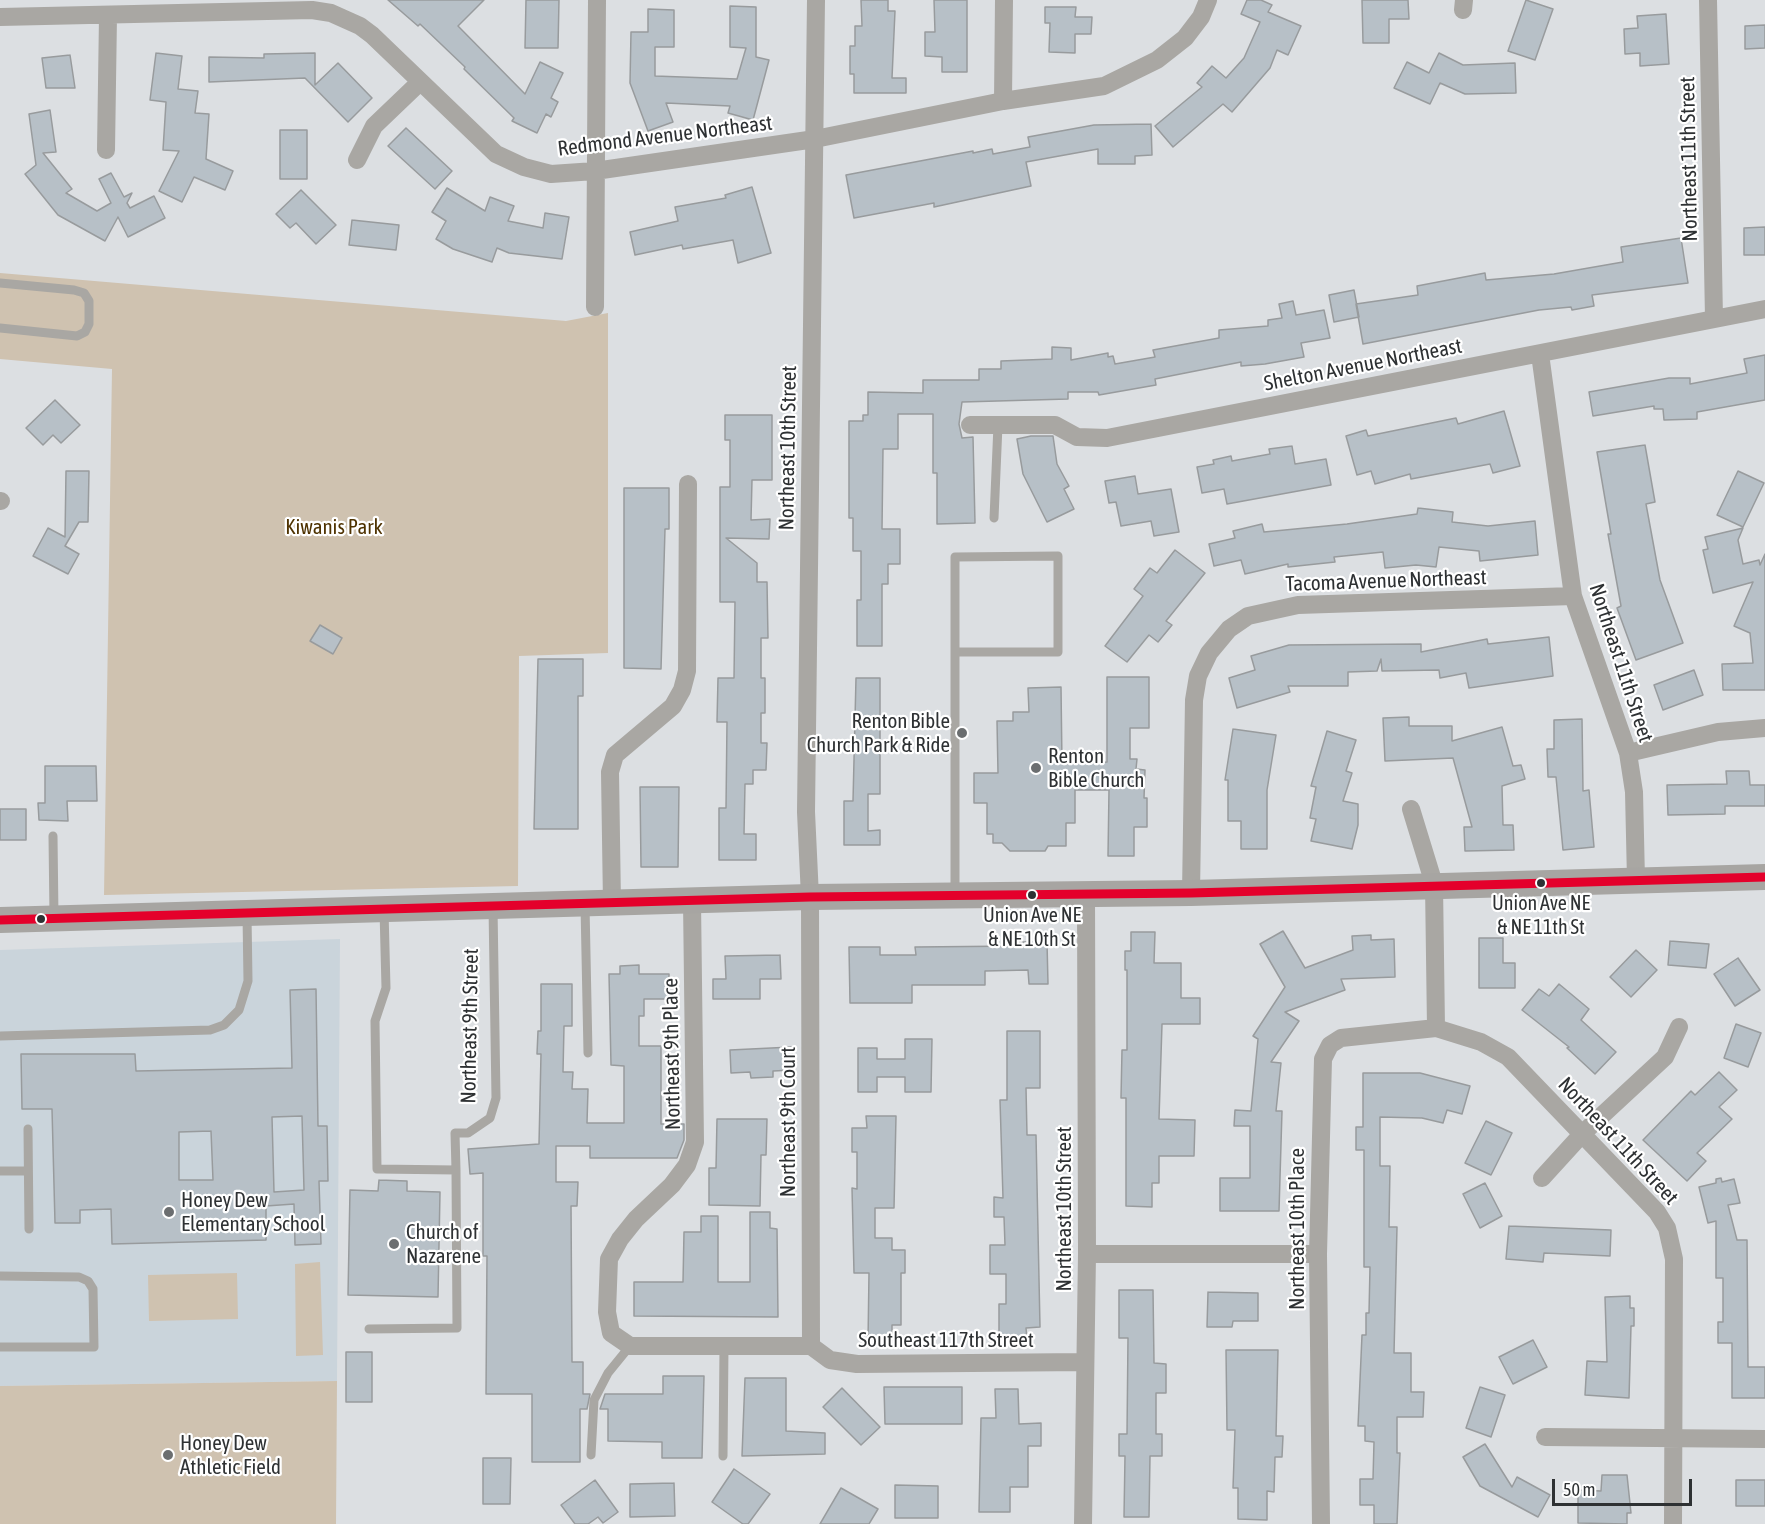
<!DOCTYPE html>
<html>
<head>
<meta charset="utf-8">
<style>
  body { margin:0 }
  #map { position:relative; width:1765px; height:1524px; overflow:hidden; background:#dcdfe2; font-family:"Asap Condensed",sans-serif }
  canvas { display:block }
  .scale { position:absolute; left:1552px; top:1479px; width:140px; height:27px; box-sizing:border-box; border:3px solid #2e3133; border-top:0; padding-left:8px; font-size:18px; line-height:21px; white-space:nowrap; color:#2e3133; -webkit-text-stroke:4px #fff; paint-order:stroke }
</style>
</head>
<body>
<div id="map">
<canvas width="1765" height="1524"></canvas>
<div class="scale">50 m</div>
</div>
<script>
const ctx = document.querySelector('canvas').getContext('2d');
ctx.lineJoin = 'round';
function fill(path, color) {
  ctx.fillStyle = color;
  ctx.fill(path, 'evenodd');
}
function toPath(rows) {
  const path = new Path2D();
  for (const r of rows) {
    path.moveTo(r[0], r[1]);
    for (let i = 2; i < r.length; i += 2) path.lineTo(r[i], r[i + 1]);
  }
  return path;
}
function stroke(path, color, width, dash) {
  ctx.strokeStyle = color;
  ctx.lineWidth = width;
  ctx.lineCap = dash ? 'butt' : 'round';
  ctx.setLineDash(dash || []);
  ctx.stroke(path);
}
function drawText(font, color, halo, rows, align = 'center') {
  ctx.font = font + ' "Asap Condensed",sans-serif';
  ctx.lineWidth = 4.5;
  ctx.setLineDash([]);
  ctx.textBaseline = 'middle';
  ctx.strokeStyle = halo;
  ctx.fillStyle = color;
  for (const [text, x, y, turn = 0] of rows) {
    ctx.save();
    ctx.translate(x, y);
    ctx.rotate((+turn || 0) * Math.PI / 180);
    ctx.textAlign = isNaN(turn) ? turn : align;
    if (halo) ctx.strokeText(text, 0, 0);
    ctx.fillText(text, 0, 0);
    ctx.restore();
  }
}
fill(toPath([
  [340,939,337,1381,0,1386,0,950]
]), '#cad4db');
fill(toPath([
  [0,273,566,321,608,313,608,653,519,656,518,886,104,895,112,369,0,359],
  [320,1262,323,1355,296,1356,295,1264],
  [237,1273,238,1319,149,1321,148,1275],
  [337,1381,336,1524,0,1524,0,1386]
]), '#cfc2b0');
const building = toPath([
  [388,0,484,0,458,26,525,94,540,62,563,73,551,98,558,102,551,117,546,114,537,133,512,121,514,118,464,69,465,67,420,24,418,26,388,0],
  [526,0,559,0,558,48,525,48,526,0],
  [861,0,888,0,888,11,895,11,892,78,906,78,906,93,854,93,854,74,850,74,850,46,855,46,855,26,862,26,861,0],
  [934,0,967,0,967,72,942,72,942,57,925,56,925,32,935,32,934,0],
  [1247,0,1261,0,1272,5,1268,12,1301,26,1288,55,1277,50,1270,68,1232,112,1223,104,1173,147,1155,126,1202,87,1197,83,1212,66,1226,78,1244,58,1260,22,1241,14,1247,0],
  [1362,0,1408,0,1409,19,1389,19,1389,43,1363,43,1362,0],
  [1526,0,1553,9,1535,60,1508,51,1526,0],
  [730,6,756,7,756,57,769,60,753,120,728,113,730,106,666,103,673,122,648,131,630,83,631,32,648,32,648,9,674,10,674,47,655,47,655,76,737,79,746,48,730,47,730,6],
  [1045,7,1076,7,1075,17,1092,17,1091,34,1075,34,1075,53,1049,52,1050,23,1045,23,1045,7],
  [1666,14,1669,64,1640,66,1640,53,1625,54,1624,29,1638,28,1637,16,1666,14],
  [1765,25,1765,48,1745,49,1745,26,1765,25],
  [156,53,182,56,178,89,198,91,195,113,209,114,206,159,233,171,225,190,194,177,182,202,159,191,179,151,163,150,166,102,150,100,156,53],
  [315,53,315,85,338,63,372,98,348,122,305,78,209,82,209,57,264,58,264,54,315,53],
  [1439,53,1463,65,1515,63,1516,93,1465,94,1440,83,1430,104,1394,88,1407,62,1429,73,1439,53],
  [70,55,75,88,46,88,42,58,70,55],
  [50,110,56,152,43,153,72,189,66,193,97,211,111,203,99,179,111,173,124,197,132,193,127,203,130,208,154,196,165,218,128,237,118,217,105,241,58,215,25,174,36,165,29,114,50,110],
  [1151,124,1152,155,1135,156,1135,164,1098,164,1098,149,1026,162,1031,186,934,207,934,203,854,218,846,175,973,151,973,153,992,149,993,154,1030,147,1028,137,1094,125,1151,124],
  [406,128,452,171,435,189,388,146,406,128],
  [280,130,307,130,307,179,280,179,280,130],
  [752,187,771,253,738,263,733,240,683,249,682,245,635,255,630,232,678,221,675,207,726,198,725,195,752,187],
  [447,188,485,211,490,197,514,206,508,221,543,228,545,213,569,217,562,259,509,253,497,248,492,262,453,249,436,239,446,221,432,212,447,188],
  [301,190,336,225,316,244,296,223,290,228,276,214,301,190],
  [352,220,399,225,396,250,349,245,352,220],
  [1765,227,1765,255,1744,255,1744,228,1765,227],
  [1681,238,1688,283,1592,295,1594,306,1572,310,1571,307,1539,310,1363,344,1356,304,1418,295,1417,286,1485,273,1486,280,1554,274,1623,262,1621,247,1681,238],
  [1354,290,1359,317,1334,322,1329,295,1354,290],
  [1293,301,1296,315,1324,310,1330,338,1301,343,1304,357,1265,364,1241,366,1241,362,1155,379,1156,385,1099,395,1098,392,1068,392,1068,399,962,402,959,424,962,438,973,437,975,523,937,524,937,473,933,473,933,414,898,414,898,449,883,449,882,529,900,529,900,564,888,564,888,584,882,584,882,646,857,646,857,600,861,600,861,551,853,551,853,518,849,518,849,421,863,421,863,415,868,415,868,392,923,393,923,380,979,380,979,369,1001,369,1001,361,1052,359,1052,347,1071,348,1071,360,1108,353,1108,357,1113,356,1115,364,1155,357,1153,350,1219,338,1219,330,1268,326,1268,320,1282,318,1279,304,1293,301],
  [1765,355,1765,400,1697,412,1697,419,1664,420,1663,409,1654,409,1654,406,1593,416,1589,392,1669,378,1690,378,1690,384,1747,373,1744,359,1765,355],
  [55,400,80,425,61,443,53,435,43,445,26,428,55,400],
  [1504,411,1520,466,1493,473,1490,464,1411,479,1410,474,1375,484,1371,471,1357,475,1346,436,1366,430,1368,436,1456,418,1458,424,1504,411],
  [725,415,772,415,772,480,752,480,751,520,770,519,769,539,726,538,757,563,757,582,767,582,768,638,761,638,761,678,765,678,765,713,761,713,761,743,767,743,766,770,753,770,753,784,745,784,744,834,756,834,756,860,719,860,719,808,726,808,727,722,717,722,718,678,734,678,735,602,720,602,720,487,730,487,730,440,725,440,725,415],
  [1031,436,1053,436,1057,464,1069,486,1064,489,1074,509,1047,522,1023,474,1017,439,1031,436],
  [1645,445,1655,502,1646,504,1660,580,1683,643,1636,660,1617,608,1621,606,1608,534,1611,534,1597,452,1645,445],
  [1292,446,1295,464,1326,459,1331,485,1227,504,1224,489,1202,493,1197,467,1214,464,1213,460,1231,456,1232,461,1270,454,1269,449,1292,446],
  [66,471,89,471,88,522,79,522,65,546,79,554,68,574,33,556,48,528,65,537,66,471],
  [1738,471,1764,483,1743,527,1717,515,1738,471],
  [1135,476,1138,494,1171,489,1179,532,1154,536,1151,521,1121,526,1116,502,1109,503,1105,481,1135,476],
  [624,488,669,488,669,529,665,529,661,669,624,668,624,488],
  [1418,508,1453,512,1452,522,1488,526,1535,521,1538,555,1480,561,1479,551,1439,547,1436,567,1416,565,1385,568,1383,552,1334,557,1335,562,1288,567,1288,564,1245,574,1241,560,1214,566,1209,544,1235,538,1233,531,1262,524,1264,532,1347,524,1417,514,1418,508],
  [1743,528,1738,540,1743,564,1759,560,1760,565,1765,554,1765,690,1723,690,1722,664,1753,663,1750,633,1734,626,1753,582,1713,593,1703,550,1708,549,1705,537,1743,528],
  [1175,550,1205,573,1166,621,1172,625,1158,642,1149,635,1127,662,1105,646,1143,596,1134,589,1150,568,1157,573,1175,550],
  [320,625,342,638,333,654,310,641,320,625],
  [1549,637,1553,676,1469,688,1466,673,1440,678,1439,670,1382,671,1381,659,1377,671,1348,672,1348,686,1288,686,1290,692,1237,708,1229,678,1255,670,1251,656,1289,645,1421,644,1421,652,1487,639,1488,644,1549,637],
  [538,659,583,659,583,696,578,696,578,829,534,829,538,659],
  [1694,670,1703,695,1663,710,1654,685,1694,670],
  [1107,677,1149,677,1149,728,1130,728,1130,759,1137,759,1136,769,1145,770,1144,798,1147,798,1147,827,1134,827,1134,856,1108,856,1109,790,1075,790,1075,823,1066,823,1066,846,1048,846,1045,851,1010,851,1002,843,993,843,993,834,987,834,987,803,974,803,974,773,998,773,997,721,1013,721,1013,712,1029,712,1028,688,1061,687,1062,764,1107,762,1107,677],
  [856,678,880,678,880,794,868,794,868,831,880,830,880,845,844,845,844,801,853,801,856,678],
  [1409,717,1409,726,1452,726,1452,741,1502,727,1513,766,1521,765,1525,779,1502,786,1503,825,1513,825,1514,850,1465,851,1464,827,1472,827,1453,758,1385,761,1383,718,1409,717],
  [1582,719,1583,791,1589,790,1594,847,1563,850,1556,777,1548,777,1547,749,1554,749,1554,720,1582,719],
  [1233,729,1276,735,1267,790,1267,849,1241,849,1241,821,1228,821,1228,780,1225,780,1233,729],
  [1327,731,1356,740,1346,771,1352,773,1343,801,1358,804,1358,825,1352,849,1311,841,1316,819,1310,818,1316,787,1311,786,1327,731],
  [45,766,96,766,97,801,67,801,68,821,39,820,38,803,45,803,45,766],
  [1726,771,1749,771,1750,785,1765,785,1765,806,1725,806,1725,814,1668,815,1667,785,1727,784,1726,771],
  [640,787,679,787,678,867,641,867,640,787],
  [0,809,26,809,26,840,0,840,0,809],
  [1283,931,1305,968,1353,950,1352,936,1371,935,1371,940,1394,939,1395,977,1341,979,1345,990,1285,1012,1299,1021,1271,1062,1281,1063,1276,1111,1282,1111,1279,1211,1220,1211,1220,1178,1250,1178,1250,1126,1234,1126,1235,1110,1251,1111,1258,1039,1253,1036,1285,987,1260,944,1283,931],
  [1131,932,1155,932,1154,963,1181,963,1181,998,1200,998,1200,1024,1162,1024,1159,1119,1195,1120,1194,1156,1159,1156,1159,1183,1152,1183,1152,1207,1126,1206,1126,1098,1121,1098,1122,1050,1127,1050,1127,970,1125,970,1125,951,1131,951,1131,932],
  [1479,938,1503,938,1503,963,1515,963,1515,988,1479,988,1479,938],
  [1670,941,1709,944,1706,968,1668,965,1670,941],
  [1019,942,1047,942,1048,984,1029,984,1028,970,985,971,985,985,912,985,912,1003,850,1003,849,947,880,947,880,955,916,955,915,947,1020,946,1019,942],
  [1636,950,1657,970,1631,997,1610,977,1636,950],
  [780,955,781,979,760,979,760,999,713,999,713,979,726,979,725,956,780,955],
  [1738,958,1760,990,1735,1006,1714,974,1738,958],
  [639,965,639,974,669,974,669,999,644,999,644,1016,639,1016,639,1046,661,1046,661,1124,684,1124,684,1140,677,1158,590,1158,590,1146,556,1146,556,1182,578,1182,577,1206,571,1206,572,1362,583,1362,583,1394,590,1394,587,1409,580,1409,580,1462,532,1462,532,1394,486,1394,487,1256,483,1256,483,1173,470,1174,468,1149,539,1144,541,1054,537,1054,538,1031,541,1031,541,984,572,984,572,1026,564,1026,563,1072,573,1072,572,1089,588,1089,587,1123,624,1123,624,1066,611,1065,609,974,620,974,620,966,639,965],
  [1559,984,1589,1009,1581,1020,1616,1052,1595,1074,1567,1048,1569,1047,1522,1010,1539,989,1549,996,1559,984],
  [316,989,318,1126,327,1126,328,1181,319,1181,321,1244,295,1245,294,1204,266,1206,266,1240,112,1244,111,1209,80,1210,80,1223,55,1223,52,1109,22,1109,21,1054,135,1054,136,1071,292,1068,290,990,316,989],
  [302,1116,304,1190,274,1192,272,1117,302,1116],
  [211,1131,213,1180,179,1180,179,1132,211,1131],
  [1736,1024,1761,1033,1748,1067,1724,1058,1736,1024],
  [1007,1031,1040,1031,1040,1088,1026,1088,1027,1135,1036,1135,1040,1327,1026,1328,1027,1340,999,1340,999,1304,1006,1304,1006,1274,990,1274,990,1245,1005,1245,1004,1217,994,1217,994,1197,1003,1198,1000,1100,1007,1100,1007,1031],
  [905,1039,932,1039,931,1092,905,1092,905,1077,877,1077,877,1092,858,1092,858,1048,877,1048,877,1059,905,1059,905,1039],
  [792,1047,793,1070,773,1071,773,1077,751,1078,750,1072,731,1073,730,1050,792,1047],
  [1719,1072,1737,1090,1719,1107,1732,1119,1697,1153,1706,1161,1687,1181,1643,1140,1691,1091,1695,1095,1719,1072],
  [1363,1073,1420,1073,1470,1086,1462,1114,1447,1110,1443,1123,1422,1118,1380,1117,1380,1166,1390,1166,1389,1227,1397,1227,1394,1353,1411,1353,1411,1392,1424,1392,1423,1417,1397,1417,1397,1453,1400,1453,1397,1524,1374,1524,1374,1505,1360,1505,1360,1479,1373,1479,1374,1442,1365,1441,1365,1426,1358,1426,1362,1335,1366,1335,1366,1313,1369,1313,1370,1267,1364,1267,1364,1150,1356,1150,1356,1127,1363,1127,1363,1073],
  [866,1116,896,1116,894,1208,875,1208,875,1238,892,1238,892,1250,905,1250,905,1273,901,1273,901,1325,892,1325,892,1343,868,1342,869,1273,854,1273,852,1188,857,1189,857,1152,852,1152,852,1128,867,1128,866,1116],
  [717,1119,767,1119,766,1155,761,1155,760,1206,709,1205,709,1168,716,1168,717,1119],
  [1486,1121,1512,1133,1491,1175,1465,1163,1486,1121],
  [1721,1178,1722,1182,1734,1179,1740,1203,1728,1205,1737,1240,1747,1240,1748,1367,1765,1367,1765,1398,1732,1398,1732,1343,1718,1343,1718,1322,1723,1322,1723,1278,1716,1278,1716,1221,1708,1223,1699,1187,1716,1183,1716,1179,1721,1178],
  [379,1180,407,1181,407,1191,440,1192,438,1297,348,1295,350,1190,378,1191,379,1180],
  [1485,1183,1502,1216,1480,1228,1463,1194,1485,1183],
  [750,1212,770,1212,770,1228,777,1229,778,1317,634,1316,634,1282,683,1282,684,1232,701,1232,701,1216,718,1216,718,1282,750,1282,750,1212],
  [1509,1226,1611,1230,1610,1256,1544,1253,1543,1262,1506,1259,1509,1226],
  [1119,1290,1153,1290,1154,1363,1166,1364,1166,1393,1156,1393,1156,1434,1162,1434,1162,1456,1150,1456,1149,1517,1124,1517,1125,1456,1119,1456,1119,1434,1127,1434,1128,1338,1119,1338,1119,1290],
  [1208,1292,1258,1293,1258,1321,1233,1321,1232,1327,1207,1327,1208,1292],
  [1630,1296,1630,1308,1634,1308,1634,1326,1631,1326,1629,1398,1585,1395,1587,1361,1607,1362,1605,1297,1630,1296],
  [1533,1340,1547,1367,1513,1384,1499,1357,1533,1340],
  [1226,1350,1278,1350,1276,1436,1283,1436,1282,1457,1275,1457,1274,1492,1267,1491,1267,1520,1238,1519,1238,1488,1233,1488,1235,1430,1227,1430,1226,1350],
  [346,1352,372,1352,372,1402,346,1402,346,1352],
  [663,1376,704,1376,702,1458,662,1458,662,1442,608,1441,608,1409,600,1409,605,1394,663,1394,663,1376],
  [745,1378,786,1378,786,1431,825,1433,825,1454,742,1456,745,1378],
  [884,1387,962,1387,962,1424,885,1424,884,1387],
  [1480,1387,1505,1395,1491,1437,1466,1428,1480,1387],
  [842,1388,880,1427,861,1445,823,1407,842,1388],
  [995,1389,1018,1389,1019,1424,1041,1423,1041,1446,1028,1446,1028,1487,1010,1487,1010,1512,979,1512,981,1418,996,1418,995,1389],
  [1485,1444,1512,1487,1517,1477,1550,1495,1538,1517,1480,1486,1463,1457,1485,1444],
  [483,1458,511,1458,510,1504,483,1504,483,1458],
  [734,1469,770,1494,748,1524,743,1524,712,1502,734,1469],
  [1602,1475,1627,1475,1631,1513,1627,1513,1627,1524,1578,1523,1578,1490,1601,1491,1602,1475],
  [595,1480,618,1512,603,1523,598,1517,588,1524,575,1524,561,1505,595,1480],
  [1736,1480,1765,1480,1765,1506,1736,1506,1736,1480],
  [674,1483,675,1516,630,1517,630,1484,674,1483],
  [895,1485,938,1486,938,1518,895,1518,895,1485],
  [841,1488,878,1509,869,1524,820,1524,841,1488]
]);
fill(building, '#b7c0c7');
stroke(building, '#989b9d', 1.5);
stroke(toPath([
  [0,283,74,290,84,293,89,301,89,324,85,332,77,336,0,328],
  [994,518,998,425],
  [955,652,1058,652,1058,556,955,557,955,893],
  [53,836,54,917],
  [585,905,588,1053],
  [384,910,386,988,375,1021,377,1169,456,1170,455,1133,468,1133,490,1118,496,1098,493,907],
  [0,1036,210,1030,224,1025,239,1010,248,981,247,915],
  [28,1129,29,1229],
  [0,1171,28,1171],
  [0,1276,79,1277,88,1281,93,1289,94,1347,0,1347],
  [369,1329,457,1328,456,1170],
  [591,1455,594,1400,608,1373,630,1346],
  [723,1456,724,1346]
]), '#a9a7a3', 9);
stroke(toPath([
  [1708,0,1714,318],
  [1463,10,1464,0],
  [0,17,312,10,331,13,360,26,372,35,496,154,524,167,551,174,595,171,815,139,1003,101,1104,86,1157,60,1185,38,1201,17,1208,0],
  [1003,101,1004,0],
  [106,150,108,16],
  [357,160,374,126,420,82],
  [595,307,597,0],
  [1540,354,1573,596,1628,753,1634,792,1636,880],
  [970,425,1055,425,1077,437,1107,438,1765,309],
  [0,501,1,501],
  [1628,753,1718,732,1765,728],
  [1411,809,1434,884,1436,1028,1481,1042,1508,1057,1657,1212,1667,1228,1674,1259,1673,1524],
  [1191,893,1194,700,1198,676,1209,653,1229,629,1248,616,1298,605,1573,596],
  [692,901,695,1142,687,1165,672,1185,636,1219,620,1239,609,1259,607,1312,611,1333,630,1346,811,1346],
  [612,904,610,772,615,755,673,706,682,690,687,671,688,484],
  [1542,1178,1583,1133,1665,1057,1679,1027],
  [1087,1254,1318,1254],
  [811,1346,810,897,806,812,816,0],
  [811,1346,830,1360,857,1364,1085,1362],
  [1545,1437,1765,1439],
  [1083,1524,1087,1254,1086,894],
  [1321,1524,1318,1254,1323,1059,1330,1045,1341,1038,1436,1028]
]), '#a9a7a3', 18);
stroke(toPath([
  [0,920,810,897,1191,893,1765,877]
]), '#a7a5a2', 26);
stroke(toPath([
  [0,920,810,897,1191,893,1765,877]
]), '#e4002b', 9);
for (const [x, y, r, color] of [
  [962,733,6,"#6b6e70"],
  [1036,768,6,"#6b6e70"],
  [1541,883,5,"#2e3133"],
  [1032,895,5,"#2e3133"],
  [41,919,5,"#2e3133"],
  [169,1212,6,"#6b6e70"],
  [394,1244,6,"#6b6e70"],
  [168,1455,6,"#6b6e70"]
]) {
  const dot = new Path2D();
  dot.arc(x, y, r, 0, 2 * Math.PI);
  ctx.fillStyle = color;
  ctx.fill(dot);
  stroke(dot, '#fff', 2);
}
drawText('20px', '#2e3133', '#fff', [
  ["Union Ave NE",1541,904],
  ["& NE 11th St",1541,928],
  ["Union Ave NE",1032,916],
  ["& NE 10th St",1032,940]
]);
drawText('21px', '#2e3133', '#fff', [
  ["Redmond Avenue Northeast",665,136,-7],
  ["Northeast 11th Street",1689,159,-91],
  ["Shelton Avenue Northeast",1363,365,-11],
  ["Northeast 10th Street",788,448,-89],
  ["Tacoma Avenue Northeast",1386,581,-2],
  ["Northeast 11th Street",1621,663,72],
  ["Northeast 9th Street",470,1026,-89],
  ["Northeast 9th Place",672,1054,-91],
  ["Northeast 9th Court",788,1122,-90],
  ["Northeast 11th Street",1618,1141,47],
  ["Northeast 10th Street",1064,1209,-90],
  ["Northeast 10th Place",1297,1229,-90],
  ["Southeast 117th Street",946,1340]
]);
drawText('21px', '#4e3200', '#fff', [
  ["Kiwanis Park",334,527]
]);
drawText('21px', '#2e3133', '#fff', [
  ["Renton Bible",950,721,"right"],
  ["Church Park & Ride",950,745,"right"],
  ["Renton",1048,756],
  ["Bible Church",1048,780],
  ["Honey Dew",181,1200],
  ["Elementary School",181,1224],
  ["Church of",406,1232],
  ["Nazarene",406,1256],
  ["Honey Dew",180,1443],
  ["Athletic Field",180,1467]
], 'left');
</script>
</body>
</html>
